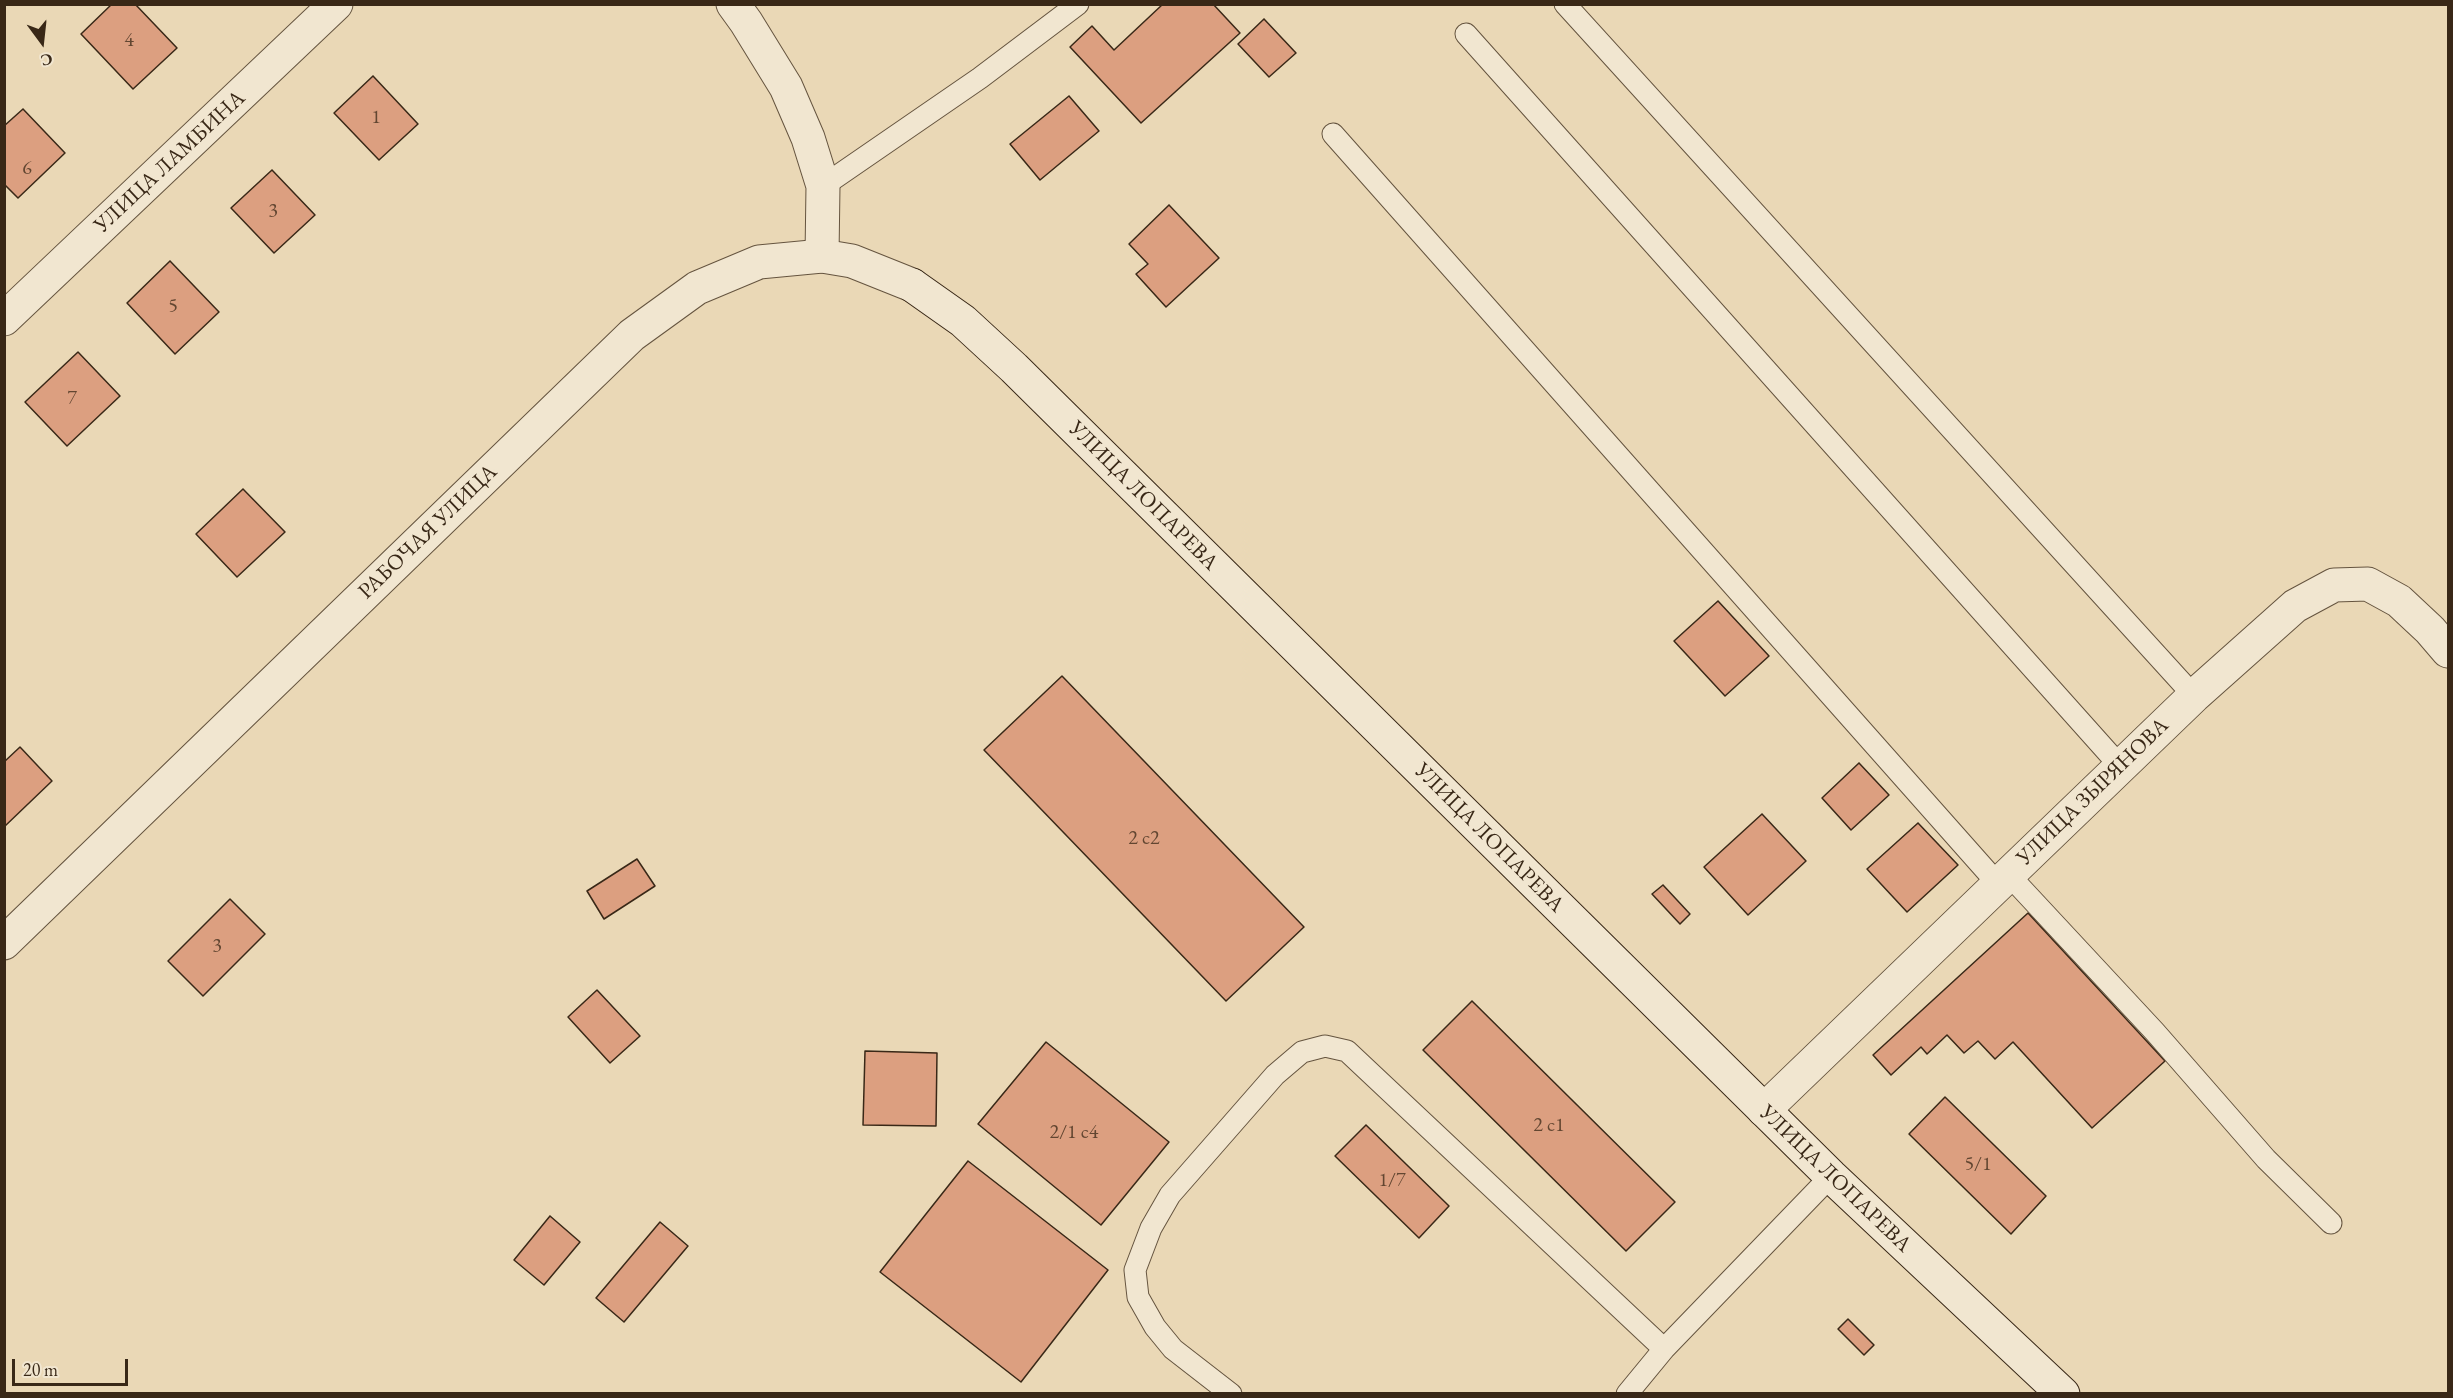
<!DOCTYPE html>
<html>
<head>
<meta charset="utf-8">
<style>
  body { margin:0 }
  #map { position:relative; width:2453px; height:1398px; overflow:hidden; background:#ead8b6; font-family:"EB Garamond",serif }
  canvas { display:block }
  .frame { position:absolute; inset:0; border:6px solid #392817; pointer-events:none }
  .north { position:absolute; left:12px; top:12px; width:60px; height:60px; -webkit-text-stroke:4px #f1e6d0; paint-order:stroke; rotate:165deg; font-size:16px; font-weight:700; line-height:24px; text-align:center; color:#392817 }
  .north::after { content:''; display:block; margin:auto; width:21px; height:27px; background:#392817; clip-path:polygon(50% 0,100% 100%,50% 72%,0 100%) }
  .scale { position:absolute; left:12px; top:1359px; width:116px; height:27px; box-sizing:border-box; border:3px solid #392817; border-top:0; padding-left:8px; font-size:18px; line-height:21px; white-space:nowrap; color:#392817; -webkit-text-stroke:4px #f1e6d0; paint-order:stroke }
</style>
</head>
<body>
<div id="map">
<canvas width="2453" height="1398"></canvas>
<div class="frame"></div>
<div class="north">С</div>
<div class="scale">20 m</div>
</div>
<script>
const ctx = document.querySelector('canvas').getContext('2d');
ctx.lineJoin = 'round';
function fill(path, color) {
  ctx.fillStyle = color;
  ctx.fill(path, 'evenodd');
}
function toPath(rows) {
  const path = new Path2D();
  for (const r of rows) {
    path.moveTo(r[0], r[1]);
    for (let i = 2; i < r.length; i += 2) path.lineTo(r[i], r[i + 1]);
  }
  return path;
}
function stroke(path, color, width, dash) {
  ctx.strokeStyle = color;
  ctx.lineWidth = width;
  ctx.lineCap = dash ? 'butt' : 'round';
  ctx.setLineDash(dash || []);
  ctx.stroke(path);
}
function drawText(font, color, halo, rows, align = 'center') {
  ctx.font = font + ' "EB Garamond",serif';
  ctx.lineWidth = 6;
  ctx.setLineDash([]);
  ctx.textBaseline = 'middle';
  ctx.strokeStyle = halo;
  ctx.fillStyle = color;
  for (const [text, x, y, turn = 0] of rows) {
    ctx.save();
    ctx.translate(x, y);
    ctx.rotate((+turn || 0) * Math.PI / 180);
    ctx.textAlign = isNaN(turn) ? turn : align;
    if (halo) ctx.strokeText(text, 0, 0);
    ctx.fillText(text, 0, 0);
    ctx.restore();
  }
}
const building = toPath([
  [112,4,135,4,177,48,133,89,81,34,112,4],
  [1163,4,1213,4,1240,33,1141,123,1070,47,1092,26,1114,50,1163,4],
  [1264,19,1296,53,1269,77,1238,44,1264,19],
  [373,76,418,124,379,160,334,113,373,76],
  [1069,96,1099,131,1040,180,1010,144,1069,96],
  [23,109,65,153,18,198,4,184,4,126,23,109],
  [272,170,315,215,274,253,231,208,272,170],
  [1169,205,1219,258,1166,307,1136,274,1148,264,1129,244,1169,205],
  [170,261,219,312,175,354,127,303,170,261],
  [78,352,120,396,67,446,25,402,78,352],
  [243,489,285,532,237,577,196,534,243,489],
  [1718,601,1769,656,1725,696,1674,641,1718,601],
  [1062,676,1304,927,1226,1001,984,750,1062,676],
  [20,747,52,781,4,827,4,762,20,747],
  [1859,763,1889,795,1851,830,1822,798,1859,763],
  [1762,814,1806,861,1748,915,1704,867,1762,814],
  [1918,823,1958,865,1907,912,1867,869,1918,823],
  [637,859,655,886,604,919,587,891,637,859],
  [1663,885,1690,914,1680,924,1652,894,1663,885],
  [230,899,265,934,203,996,168,961,230,899],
  [2028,913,2165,1061,2092,1128,2013,1042,1995,1059,1978,1041,1964,1053,1947,1035,1927,1054,1921,1047,1891,1075,1873,1055,2028,913],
  [597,990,640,1036,610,1063,568,1017,597,990],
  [1472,1001,1675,1202,1626,1251,1423,1050,1472,1001],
  [1046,1042,1169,1142,1101,1225,978,1124,1046,1042],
  [865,1051,937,1053,936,1126,863,1125,865,1051],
  [1945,1097,2046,1196,2011,1234,1909,1134,1945,1097],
  [1366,1125,1449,1206,1419,1238,1335,1156,1366,1125],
  [968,1161,1108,1270,1021,1382,880,1272,968,1161],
  [550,1216,580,1242,544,1285,514,1260,550,1216],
  [660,1222,688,1246,624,1322,596,1298,660,1222],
  [1848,1319,1874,1345,1864,1355,1838,1329,1848,1319]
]);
fill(building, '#dc9f80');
stroke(building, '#392817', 1.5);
const service = toPath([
  [1565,4,2194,696],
  [1466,34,2120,766],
  [1333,134,1998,884],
  [823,186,980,78,1078,4],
  [2008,874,2155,1032,2266,1159,2331,1223],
  [1231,1394,1173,1349,1155,1327,1138,1297,1135,1270,1151,1228,1170,1195,1275,1075,1302,1052,1325,1046,1347,1051,1664,1349],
  [1627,1394,1664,1349,1831,1176]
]);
const minor = toPath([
  [733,4,746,22,786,87,808,138,823,186,822,256],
  [4,319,336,4],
  [1764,1110,2194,696,2295,606,2334,585,2368,584,2399,601,2430,630,2448,651]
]);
const tertiary = toPath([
  [4,943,632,335,697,288,759,262,822,256,852,261,912,285]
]);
const secondary = toPath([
  [912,285,963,321,1014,368,1831,1176,2063,1394]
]);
stroke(service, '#65543f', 23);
stroke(minor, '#65543f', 35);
stroke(tertiary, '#65543f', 35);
stroke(secondary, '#392817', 35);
stroke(service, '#f1e6d0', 21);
stroke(minor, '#f1e6d0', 33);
stroke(tertiary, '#f1e6d0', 33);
stroke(secondary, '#f1e6d0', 33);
drawText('20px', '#624631', null, [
  ["4",129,41],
  ["1",376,118],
  ["6",27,169],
  ["3",273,212],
  ["5",173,307],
  ["7",72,399],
  ["2 с2",1144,839],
  ["3",217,947],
  ["2 с1",1549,1126],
  ["2/1 с4",1074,1133],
  ["5/1",1978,1165],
  ["1/7",1392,1181]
]);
drawText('22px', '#392817', '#f1e6d0', [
  ["УЛИЦА ЛАМБИНА",170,162,-43],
  ["УЛИЦА ЛОПАРЕВА",1143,496,45],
  ["РАБОЧАЯ УЛИЦА",428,532,-44],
  ["УЛИЦА ЗЫРЯНОВА",2093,792,-44],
  ["УЛИЦА ЛОПАРЕВА",1489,838,45],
  ["УЛИЦА ЛОПАРЕВА",1835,1179,44]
]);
</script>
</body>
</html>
